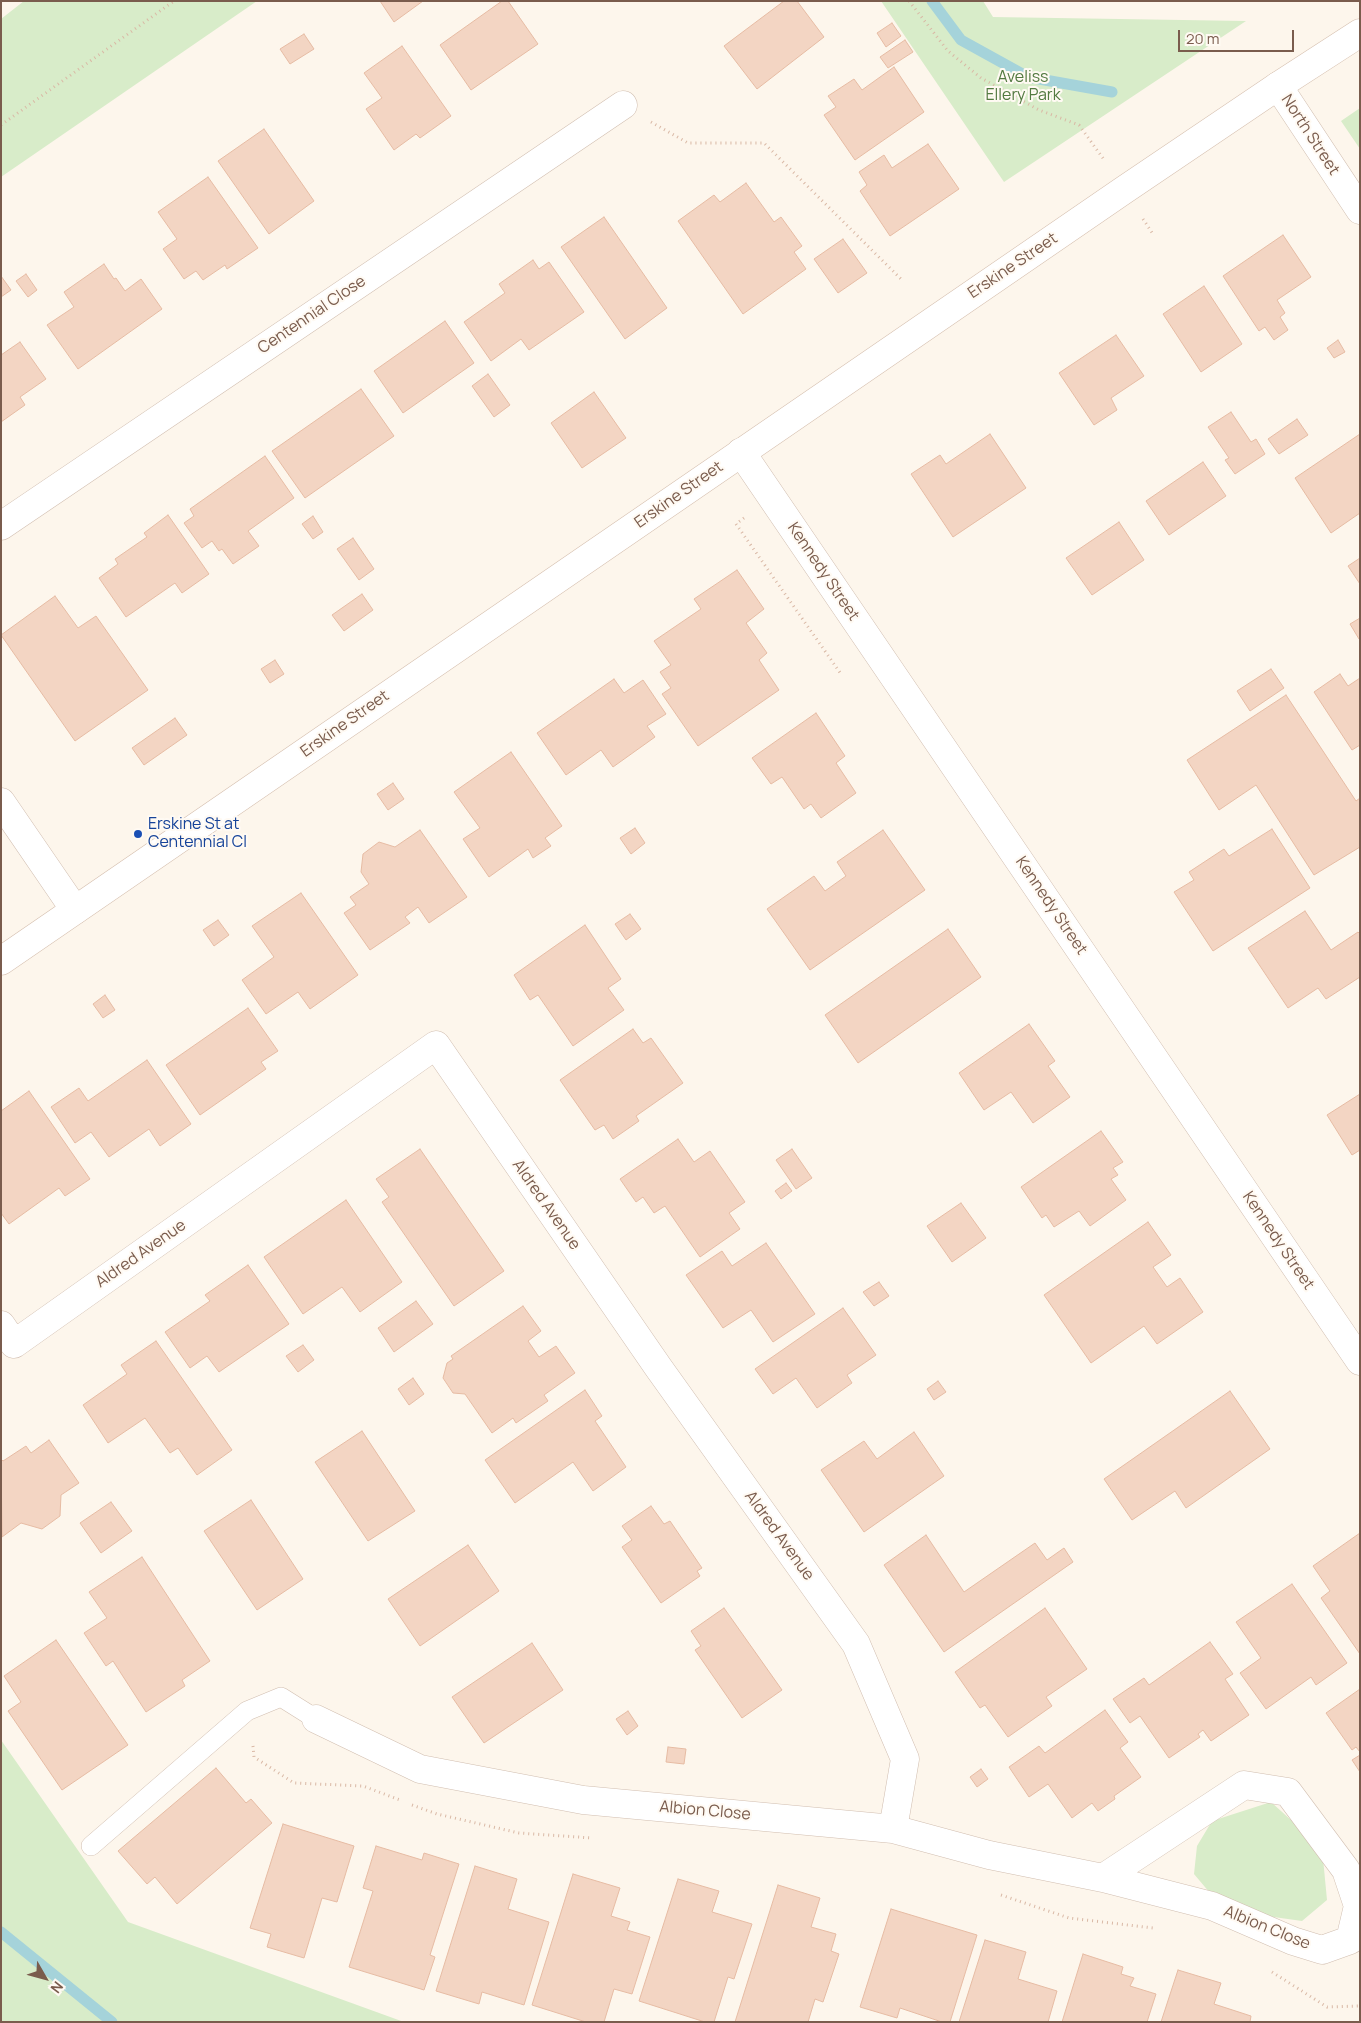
<!DOCTYPE html>
<html>
<head>
<meta charset="utf-8">
<style>
  body { margin:0 }
  #map { position:relative; width:1361px; height:2023px; overflow:hidden; background:#fdf6ec; font-family:Manrope,sans-serif }
  canvas { display:block }
  .frame { position:absolute; inset:0; border:2px solid #7a5c4d; pointer-events:none }
  .north { position:absolute; left:20px; top:1953px; width:50px; height:50px; -webkit-text-stroke:4px #fffaf3; paint-order:stroke; rotate:128deg; font-size:14px; font-weight:700; line-height:20px; text-align:center; color:#7a5c4d }
  .north::after { content:''; display:block; margin:auto; width:18px; height:22px; background:#7a5c4d; clip-path:polygon(50% 0,100% 100%,50% 72%,0 100%) }
  .scale { position:absolute; left:1178px; top:30px; width:116px; height:22px; box-sizing:border-box; border:2px solid #7a5c4d; border-top:0; padding-left:6px; font-size:15px; line-height:18px; white-space:nowrap; color:#7a5c4d; -webkit-text-stroke:4px #fffaf3; paint-order:stroke }
</style>
</head>
<body>
<div id="map">
<canvas width="1361" height="2023"></canvas>
<div class="frame"></div>
<div class="north">N</div>
<div class="scale">20 m</div>
</div>
<script>
const ctx = document.querySelector('canvas').getContext('2d');
ctx.lineJoin = 'round';
function fill(path, color) {
  ctx.fillStyle = color;
  ctx.fill(path, 'evenodd');
}
function toPath(rows) {
  const path = new Path2D();
  for (const r of rows) {
    path.moveTo(r[0], r[1]);
    for (let i = 2; i < r.length; i += 2) path.lineTo(r[i], r[i + 1]);
  }
  return path;
}
function stroke(path, color, width, dash) {
  ctx.strokeStyle = color;
  ctx.lineWidth = width;
  ctx.lineCap = dash ? 'butt' : 'round';
  ctx.setLineDash(dash || []);
  ctx.stroke(path);
}
function drawText(font, color, halo, rows, align = 'center') {
  ctx.font = font + ' Manrope,sans-serif';
  ctx.lineWidth = 4;
  ctx.setLineDash([]);
  ctx.textBaseline = 'middle';
  ctx.strokeStyle = halo;
  ctx.fillStyle = color;
  for (const [text, x, y, turn = 0] of rows) {
    ctx.save();
    ctx.translate(x, y);
    ctx.rotate((+turn || 0) * Math.PI / 180);
    ctx.textAlign = isNaN(turn) ? turn : align;
    if (halo) ctx.strokeText(text, 0, 0);
    ctx.fillText(text, 0, 0);
    ctx.restore();
  }
}
fill(toPath([
  [24,1,257,1,1,177,1,19],
  [881,1,983,1,993,17,1246,21,1004,182],
  [1360,108,1360,149,1341,121],
  [1,1740,128,1922,404,2022,1,2022],
  [1271,1802,1322,1848,1327,1900,1302,1921,1238,1912,1210,1893,1194,1874,1197,1846,1212,1821]
]), '#d8ecc9');
stroke(toPath([
  [932,1,961,40,1028,77,1112,92],
  [1,1932,112,2022]
]), '#a5d3da', 11);
const building = toPath([
  [380,1,423,1,394,22,380,1],
  [502,1,508,1,538,44,471,90,440,45,502,1],
  [784,1,797,1,824,37,757,89,724,46,784,1],
  [892,23,901,36,886,47,877,33,892,23],
  [304,34,314,49,290,64,280,49,304,34],
  [905,40,913,52,888,68,880,57,905,40],
  [402,46,451,116,420,138,416,134,394,150,366,109,382,98,364,73,402,46],
  [894,67,924,112,855,160,824,115,836,107,828,96,854,79,862,90,894,67],
  [264,129,314,201,269,234,218,161,264,129],
  [928,144,959,189,890,236,860,191,867,185,859,172,884,155,892,168,928,144],
  [208,177,258,248,227,269,225,265,203,280,196,271,184,279,163,249,177,239,158,212,208,177],
  [746,183,774,222,781,217,802,246,794,252,806,269,743,314,678,221,714,195,720,202,746,183],
  [604,217,667,308,625,339,561,247,604,217],
  [1283,235,1311,277,1277,300,1285,313,1280,317,1288,330,1274,340,1265,327,1259,331,1223,276,1283,235],
  [843,239,867,273,838,293,814,259,843,239],
  [533,260,539,269,549,262,584,312,529,350,521,339,491,361,464,322,505,293,499,284,533,260],
  [104,264,114,279,116,278,125,291,141,279,162,309,78,369,47,325,74,307,64,292,104,264],
  [26,274,37,290,28,297,16,281,26,274],
  [1,276,11,290,1,297,1,276],
  [1204,286,1242,344,1201,372,1163,314,1204,286],
  [445,321,474,363,403,413,374,371,445,321],
  [1116,335,1144,376,1111,398,1117,410,1094,425,1059,373,1116,335],
  [1338,340,1345,352,1334,358,1327,348,1338,340],
  [20,342,46,379,20,397,25,405,1,422,1,355,20,342],
  [488,374,510,405,494,417,472,386,488,374],
  [361,389,394,436,305,498,272,451,361,389],
  [594,392,626,438,582,468,551,423,594,392],
  [1231,412,1251,442,1256,439,1265,454,1235,474,1225,460,1229,458,1208,427,1231,412],
  [1297,419,1308,435,1279,454,1268,439,1297,419],
  [990,434,1026,488,953,537,911,474,940,455,946,464,990,434],
  [1360,434,1360,513,1331,533,1295,478,1360,434],
  [265,456,294,498,248,531,259,546,233,564,222,549,219,551,212,541,202,548,184,523,194,516,190,509,265,456],
  [1203,462,1226,496,1169,535,1146,501,1203,462],
  [168,515,209,574,182,593,175,583,126,617,99,578,118,564,115,559,147,537,144,533,168,515],
  [313,516,323,532,313,539,302,524,313,516],
  [1119,522,1144,560,1092,595,1066,558,1119,522],
  [353,538,374,569,359,580,337,549,353,538],
  [1360,558,1360,584,1348,566,1360,558],
  [737,570,764,609,746,623,767,653,759,660,779,690,698,746,662,694,671,688,660,672,671,665,654,641,701,609,694,599,737,570],
  [362,594,373,610,344,631,332,615,362,594],
  [55,596,78,628,96,616,148,690,75,741,1,635,55,596],
  [1360,618,1360,639,1359,639,1350,624,1360,618],
  [275,660,284,674,270,683,261,669,275,660],
  [1271,669,1284,688,1250,711,1237,691,1271,669],
  [1340,674,1348,686,1360,678,1360,745,1352,750,1314,692,1340,674],
  [614,679,624,693,643,680,666,714,647,726,655,737,613,767,601,750,566,775,537,733,614,679],
  [1286,695,1356,801,1360,798,1360,847,1314,875,1256,785,1219,810,1187,760,1286,695],
  [816,713,845,756,836,763,856,793,821,818,811,804,804,809,782,777,771,784,752,758,816,713],
  [175,718,187,735,144,765,132,748,175,718],
  [511,752,562,826,545,838,551,846,533,858,528,849,489,877,463,839,480,828,454,792,511,752],
  [393,783,404,799,388,810,377,794,393,783],
  [635,828,645,843,631,854,620,838,635,828],
  [1272,829,1310,888,1213,951,1174,892,1194,880,1189,872,1224,849,1229,856,1272,829],
  [420,830,467,897,429,923,418,907,405,917,410,923,370,950,344,913,356,905,350,897,369,884,361,872,363,854,379,842,395,847,420,830],
  [883,830,925,890,810,970,767,909,814,876,825,891,846,876,837,862,883,830],
  [301,893,358,975,310,1009,298,992,266,1014,242,980,274,957,252,926,301,893],
  [1305,911,1331,950,1358,932,1360,934,1360,977,1326,999,1318,988,1288,1008,1248,948,1305,911],
  [630,914,641,929,626,940,615,924,630,914],
  [218,920,229,935,214,946,203,930,218,920],
  [585,925,621,979,608,988,624,1010,573,1046,538,995,530,1000,514,975,585,925],
  [948,929,981,977,858,1063,825,1015,948,929],
  [105,995,115,1010,103,1018,93,1004,105,995],
  [248,1008,278,1051,261,1062,266,1069,200,1115,166,1065,248,1008],
  [1029,1024,1055,1061,1048,1066,1070,1097,1033,1123,1011,1092,984,1110,959,1073,1029,1024],
  [633,1029,643,1043,651,1038,683,1083,636,1116,639,1121,613,1139,604,1125,595,1130,560,1080,633,1029],
  [147,1060,191,1124,160,1146,149,1129,109,1157,91,1132,75,1143,51,1107,79,1088,88,1101,147,1060],
  [29,1091,90,1179,65,1196,59,1188,9,1224,1,1213,1,1111,29,1091],
  [1360,1094,1360,1150,1352,1155,1327,1115,1360,1094],
  [1101,1131,1123,1162,1113,1168,1118,1175,1111,1179,1126,1200,1090,1226,1079,1211,1054,1227,1046,1215,1042,1218,1021,1187,1101,1131],
  [678,1139,694,1162,710,1151,745,1202,729,1213,740,1229,700,1257,665,1206,654,1213,643,1197,636,1202,620,1179,678,1139],
  [420,1149,504,1271,454,1306,382,1202,389,1197,376,1179,420,1149],
  [792,1149,812,1178,796,1189,776,1160,792,1149],
  [786,1183,792,1191,781,1199,775,1191,786,1183],
  [346,1200,402,1282,360,1312,342,1287,303,1314,264,1257,346,1200],
  [961,1203,986,1238,952,1262,927,1226,961,1203],
  [1148,1222,1171,1255,1153,1267,1167,1287,1180,1278,1203,1312,1157,1344,1144,1326,1091,1363,1044,1295,1148,1222],
  [766,1243,815,1314,773,1342,751,1310,723,1328,686,1275,722,1251,732,1266,766,1243],
  [248,1265,289,1324,219,1372,207,1356,190,1368,165,1332,210,1301,205,1295,248,1265],
  [879,1282,889,1296,874,1306,863,1292,879,1282],
  [416,1301,433,1324,394,1352,378,1328,416,1301],
  [523,1306,541,1331,528,1341,539,1357,556,1346,575,1373,544,1395,548,1401,516,1423,513,1418,492,1433,465,1394,453,1393,443,1378,447,1363,453,1359,451,1356,523,1306],
  [843,1308,876,1355,847,1375,852,1383,817,1408,796,1378,773,1394,755,1369,843,1308],
  [156,1341,232,1450,197,1475,178,1448,170,1453,145,1418,108,1443,83,1405,127,1374,121,1365,156,1341],
  [303,1345,314,1360,298,1372,286,1356,303,1345],
  [413,1378,424,1394,409,1405,398,1389,413,1378],
  [938,1381,946,1392,934,1400,927,1389,938,1381],
  [585,1390,602,1416,595,1421,626,1467,593,1491,573,1462,515,1503,485,1460,585,1390],
  [1230,1391,1270,1449,1186,1508,1175,1491,1132,1520,1104,1479,1230,1391],
  [362,1431,415,1511,368,1541,315,1462,362,1431],
  [914,1432,944,1476,864,1532,821,1470,864,1441,877,1459,914,1432],
  [49,1440,79,1483,61,1495,60,1516,42,1529,21,1523,2,1537,1,1459,3,1461,26,1446,31,1453,49,1440],
  [251,1500,303,1579,257,1610,204,1531,251,1500],
  [111,1502,132,1531,101,1553,80,1523,111,1502],
  [651,1506,664,1524,670,1521,702,1568,697,1571,700,1576,661,1603,622,1547,632,1540,622,1526,651,1506],
  [1360,1533,1360,1654,1321,1598,1330,1591,1313,1566,1360,1533],
  [926,1535,964,1592,1035,1543,1047,1560,1064,1548,1073,1562,944,1652,884,1565,926,1535],
  [468,1545,499,1591,420,1646,388,1599,468,1545],
  [142,1557,210,1661,182,1680,185,1686,146,1712,113,1661,106,1666,84,1633,107,1618,89,1592,142,1557],
  [1292,1584,1347,1663,1316,1685,1311,1677,1266,1709,1240,1673,1261,1658,1236,1622,1292,1584],
  [724,1608,782,1690,742,1718,695,1650,701,1646,691,1631,724,1608],
  [1045,1608,1087,1669,1046,1697,1052,1706,1008,1737,985,1705,980,1708,955,1672,1045,1608],
  [56,1640,128,1745,62,1790,8,1711,21,1702,4,1676,56,1640],
  [1210,1642,1233,1674,1225,1679,1249,1715,1211,1741,1203,1730,1198,1734,1200,1737,1169,1758,1140,1716,1130,1723,1113,1699,1144,1678,1149,1685,1210,1642],
  [532,1643,563,1690,484,1743,452,1697,532,1643],
  [1360,1689,1360,1752,1356,1747,1352,1750,1326,1713,1360,1689],
  [1105,1710,1128,1742,1120,1748,1141,1777,1114,1796,1115,1799,1098,1811,1092,1803,1072,1818,1048,1784,1029,1797,1009,1767,1039,1746,1045,1753,1105,1710],
  [628,1711,638,1726,627,1735,616,1719,628,1711],
  [668,1747,686,1749,684,1764,666,1762,668,1747],
  [1360,1755,1360,1772,1352,1760,1360,1755],
  [216,1768,246,1803,251,1799,272,1823,177,1904,155,1877,147,1884,118,1851,216,1768],
  [981,1769,988,1779,977,1787,970,1777,981,1769],
  [283,1824,354,1846,337,1902,322,1898,304,1958,267,1947,271,1934,250,1928,283,1824],
  [376,1846,422,1860,424,1853,459,1864,430,1955,435,1957,424,1990,349,1967,373,1891,363,1888,376,1846],
  [475,1866,517,1879,508,1909,549,1922,524,2005,482,1992,479,2004,436,1991,475,1866],
  [573,1874,620,1888,611,1916,630,1922,627,1930,650,1937,632,1994,614,1989,604,2022,586,2022,532,2005,573,1874],
  [678,1879,719,1891,712,1912,752,1924,734,1979,728,1977,714,2022,705,2022,639,2001,678,1879],
  [778,1885,820,1898,811,1927,836,1934,831,1951,839,1954,823,2002,815,1999,808,2022,735,2022,778,1885],
  [891,1909,977,1935,950,2022,942,2022,900,2008,897,2018,860,2007,891,1909],
  [985,1940,1026,1952,1018,1979,1057,1991,1048,2022,959,2022,985,1940],
  [1083,1954,1123,1967,1121,1974,1134,1978,1130,1986,1156,1994,1147,2022,1062,2022,1083,1954],
  [1178,1970,1221,1983,1214,2004,1251,2016,1250,2022,1161,2022,1178,1970]
]);
fill(building, '#f3d5c3');
stroke(building, '#e6bba3', 1);
const lane = toPath([
  [91,1846,247,1711,281,1697,316,1719]
]);
const street = toPath([
  [1278,86,1360,210],
  [741,452,1360,1361],
  [1,526,623,105],
  [1,802,75,910],
  [1,1325,14,1344,436,1045,658,1367,856,1644,905,1759,893,1829],
  [316,1719,420,1769,583,1800,893,1829,989,1855,1103,1878,1212,1906,1293,1941,1322,1950,1350,1940,1358,1906,1346,1870,1288,1792,1244,1785,1103,1878]
]);
const secondary = toPath([
  [1,961,1124,190,1278,86,1360,33]
]);
stroke(lane, '#d1beb0', 20);
stroke(street, '#d1beb0', 29);
stroke(secondary, '#d6c0b0', 29);
stroke(toPath([
  [909,1,948,51,981,78,1039,110,1079,125,1105,161],
  [651,122,688,143,764,143,901,279],
  [1,125,174,1],
  [1143,219,1153,234],
  [744,518,736,524,841,674],
  [253,1746,254,1757,294,1783,363,1786,400,1800],
  [412,1805,437,1814,519,1833,592,1838],
  [1001,1895,1069,1918,1153,1928],
  [1272,1972,1327,2007,1360,2006]
]), '#d9b8a5', 3, [1, 4]);
stroke(lane, '#fff', 19);
stroke(street, '#fff', 28);
stroke(secondary, '#fff', 28);
for (const [x, y, r, color] of [
  [138,834,5,"#1a4fb4"]
]) {
  const dot = new Path2D();
  dot.arc(x, y, r, 0, 2 * Math.PI);
  ctx.fillStyle = color;
  ctx.fill(dot);
  stroke(dot, '#fffaf3', 2);
}
drawText('16px', '#537a41', '#fffaf3', [
  ["Aveliss",1023,78],
  ["Ellery Park",1023,96]
]);
drawText('16px', '#7a5c4d', '#fffaf3', [
  ["North Street",1310,135,57],
  ["Erskine Street",1013,266,-34],
  ["Centennial Close",312,315,-34],
  ["Erskine Street",679,495,-35],
  ["Kennedy Street",823,572,56],
  ["Erskine Street",345,724,-35],
  ["Kennedy Street",1051,906,56],
  ["Aldred Avenue",546,1205,55],
  ["Kennedy Street",1278,1241,56],
  ["Aldred Avenue",141,1254,-35],
  ["Aldred Avenue",779,1536,54],
  ["Albion Close",705,1811,5],
  ["Albion Close",1267,1928,22]
]);
drawText('16px', '#164399', '#fffaf3', [
  ["Erskine St at",148,825],
  ["Centennial Cl",148,843]
], 'left');
</script>
</body>
</html>
